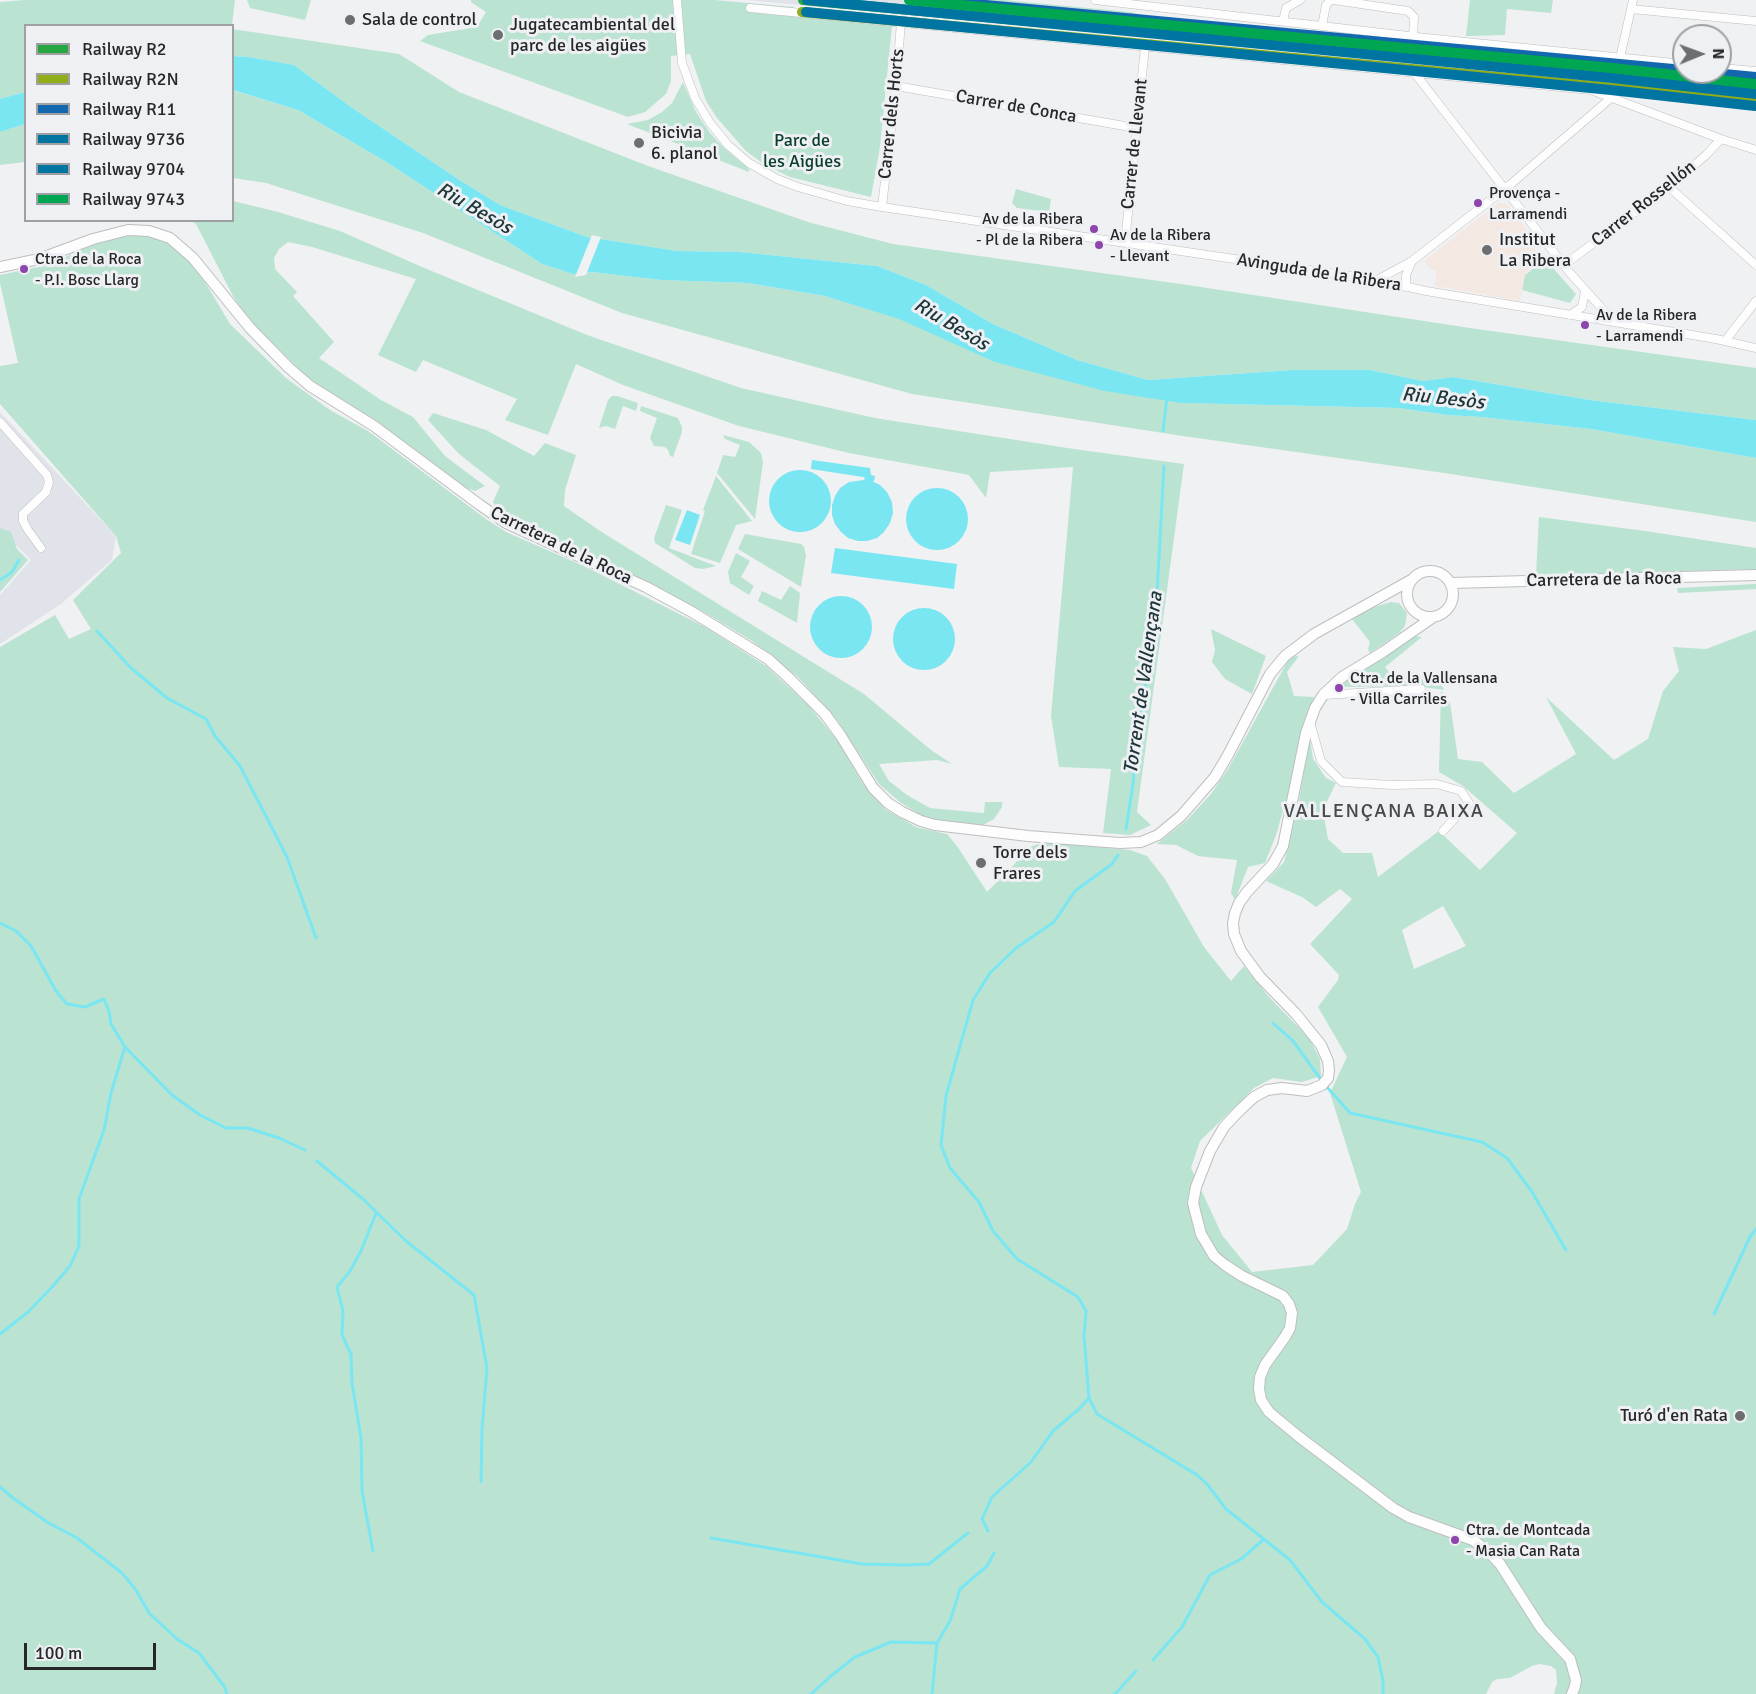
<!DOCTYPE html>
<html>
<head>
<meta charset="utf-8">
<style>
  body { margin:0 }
  #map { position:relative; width:1756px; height:1694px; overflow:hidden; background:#f0f1f3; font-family:Signika,sans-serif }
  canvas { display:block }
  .legend { position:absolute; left:24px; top:24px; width:210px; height:198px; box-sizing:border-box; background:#eff0f4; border:2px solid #9fa0a2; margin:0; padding:8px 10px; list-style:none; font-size:18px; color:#262728 }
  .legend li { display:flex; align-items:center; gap:12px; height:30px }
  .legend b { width:30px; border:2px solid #9fa0a2 }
  .north { position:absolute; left:1672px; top:24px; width:60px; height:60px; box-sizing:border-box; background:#eff0f4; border:2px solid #9fa0a2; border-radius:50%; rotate:89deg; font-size:16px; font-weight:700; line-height:24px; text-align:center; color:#262728 }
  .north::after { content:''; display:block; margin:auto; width:21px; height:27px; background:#6d6e6f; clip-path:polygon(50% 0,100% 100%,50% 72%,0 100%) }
  .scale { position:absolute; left:24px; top:1643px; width:132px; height:27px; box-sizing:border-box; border:3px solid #262728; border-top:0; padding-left:8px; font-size:18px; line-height:21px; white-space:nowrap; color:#262728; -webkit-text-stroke:4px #eff0f4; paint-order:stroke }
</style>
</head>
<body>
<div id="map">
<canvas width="1756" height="1694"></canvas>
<ul class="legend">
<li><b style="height:8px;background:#26a741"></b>Railway R2</li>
<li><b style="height:8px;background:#8fae1a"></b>Railway R2N</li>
<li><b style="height:8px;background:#1267af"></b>Railway R11</li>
<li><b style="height:8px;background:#0075a1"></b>Railway 9736</li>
<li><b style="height:8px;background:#0075a1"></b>Railway 9704</li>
<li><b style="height:8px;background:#00a651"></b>Railway 9743</li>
</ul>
<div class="north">N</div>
<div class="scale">100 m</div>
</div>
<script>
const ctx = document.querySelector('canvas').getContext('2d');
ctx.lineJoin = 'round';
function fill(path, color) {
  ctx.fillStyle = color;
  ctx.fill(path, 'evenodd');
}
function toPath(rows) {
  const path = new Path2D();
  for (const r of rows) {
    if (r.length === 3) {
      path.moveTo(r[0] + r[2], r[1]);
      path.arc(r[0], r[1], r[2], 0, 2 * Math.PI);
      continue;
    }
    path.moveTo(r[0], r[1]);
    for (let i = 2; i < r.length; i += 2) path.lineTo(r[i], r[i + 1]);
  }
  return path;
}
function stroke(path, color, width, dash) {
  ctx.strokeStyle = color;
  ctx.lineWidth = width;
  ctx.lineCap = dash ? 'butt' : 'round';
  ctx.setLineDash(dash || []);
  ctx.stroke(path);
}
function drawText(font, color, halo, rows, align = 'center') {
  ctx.font = font + ' Signika,sans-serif';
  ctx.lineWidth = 6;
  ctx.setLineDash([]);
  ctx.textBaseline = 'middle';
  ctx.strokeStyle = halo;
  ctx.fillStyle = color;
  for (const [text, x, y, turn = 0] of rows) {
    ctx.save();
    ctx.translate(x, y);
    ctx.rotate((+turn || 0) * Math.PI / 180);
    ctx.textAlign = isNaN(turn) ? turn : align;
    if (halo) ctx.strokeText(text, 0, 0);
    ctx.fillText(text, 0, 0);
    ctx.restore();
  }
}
fill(toPath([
  [747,0,935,0,1002,6,1756,80,1756,95],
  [0,412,116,536,112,560,61,604,0,644,0,595,31,560,9,538,0,533]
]), '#e0e3e9');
fill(toPath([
  [1499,202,1507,204,1539,244,1534,248,1543,259,1525,273,1520,301,1435,286,1436,271,1431,270,1424,261]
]), '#f4e9e2');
fill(toPath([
  [25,0,235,0,232,25,26,26,25,92,0,99,0,2],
  [247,0,311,0,305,20,250,8],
  [471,0,714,0,794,7,790,15,892,26,880,147,871,197,790,177,765,165,746,151,717,118,706,101,690,54,671,56,671,81,666,94,645,112,628,117,420,41,428,35,477,27,486,12,471,2],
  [923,0,1004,0,1130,12,1160,19,1159,23],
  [1470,0,1553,0,1551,13,1507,9,1505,35,1466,36],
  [232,29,399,54,459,92,648,166,808,222,893,244,1188,285,1470,328,1756,368,1756,420,1590,400,1453,377,1423,381,1370,370,1292,370,1148,380,1077,360,993,324,926,285,877,266,740,252,678,251,587,237,500,205,458,179,351,107,294,65,249,57,233,56],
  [683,82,696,112,710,133,725,149,749,169,749,172,627,124,648,120,662,112,672,103],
  [232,90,298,110,388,163,542,264,573,274,592,272,661,280,748,283,825,296,1181,403,1399,408,1447,415,1481,417,1591,429,1756,458,1756,522,1451,474,1176,435,912,394,622,313,423,233,266,183,233,178],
  [25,124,25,162,0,165,0,132],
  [1016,189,1051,199,1049,212,1017,208,1012,203],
  [233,201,278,212,340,231,422,267,587,335,741,388,875,418,1074,449,1184,464,1137,812,1151,825,1130,835,1103,833,1111,769,1059,767,1051,716,1073,467,990,472,986,498,969,475,849,453,739,426,623,385,576,364,548,435,505,420,517,399,423,360,416,372,378,355,416,279,312,247,288,242,279,249,274,258,275,269,297,292,293,296,334,342,319,358,381,400,413,417,445,456,485,486,475,491,463,487,382,425,312,382,246,316,233,296,196,224,191,221,232,220],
  [148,229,164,230,178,237,230,324,286,378,330,410,368,431,486,519,506,532,586,567,705,627,766,666,808,705,837,740,863,784,885,809,916,827,947,834,957,846,987,892,1032,846,1045,842,1130,850,1147,856,1165,879,1204,947,1231,981,1244,966,1270,998,1309,1038,1320,1059,1321,1076,1302,1082,1273,1078,1254,1088,1200,1141,1191,1168,1222,1235,1252,1272,1313,1265,1347,1229,1355,1204,1361,1192,1330,1093,1347,1057,1318,1007,1338,980,1339,975,1310,944,1352,899,1340,889,1316,907,1302,897,1266,881,1284,862,1298,806,1310,738,1313,759,1326,778,1336,783,1323,810,1328,839,1343,853,1372,853,1378,877,1439,831,1480,870,1517,833,1463,786,1439,772,1441,691,1450,702,1458,759,1482,762,1514,793,1576,754,1546,697,1614,760,1648,739,1663,691,1679,671,1673,647,1706,649,1756,630,1756,1694,1554,1694,1557,1683,1556,1670,1551,1666,1539,1664,1532,1666,1510,1678,1497,1679,1492,1682,1486,1694,0,1694,0,647,55,615,69,639,91,629,73,600,121,553,116,536,0,404,0,366,18,363,0,283,0,275,38,267,56,261,105,240],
  [1443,906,1466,946,1414,969,1402,930],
  [1545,259,1576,294,1570,303,1522,290,1525,275],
  [612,396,617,396,638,403,636,411,623,406,615,429,606,426,599,428,608,400],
  [641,406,678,418,682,427,682,432,673,457,670,456,668,450,665,447,654,446,650,438,657,418,640,411],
  [433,413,486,430,534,456,545,443,576,455,565,490,564,506,600,531,864,694,931,750,952,764,937,760,879,764,889,781,907,795,930,808,984,813,985,802,1002,802,1002,807,994,819,983,825,950,823,926,818,901,803,879,784,838,721,799,678,752,641,704,612,615,566,527,526,498,511,493,502,500,486,459,454,428,420],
  [723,435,749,442,761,453,763,462,755,519,717,473,723,455,735,457,740,445,725,439],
  [716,476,752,521,736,525,720,563,691,554,705,511,703,510],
  [666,505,682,510,669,548,716,566,703,569,695,568,655,543,654,538],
  [1539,517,1645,531,1756,548,1756,569,1536,575],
  [0,528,11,532,17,549,28,560,0,592],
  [745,534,801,544,804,547,806,555,801,587,738,549],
  [736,553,750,561,741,577,754,586,749,595,730,583,728,572],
  [1756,584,1756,589,1678,593,1677,588],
  [790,586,800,593,797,623,758,601,762,591,781,600],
  [1391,602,1399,603,1407,613,1405,626,1399,633,1370,653,1368,649,1370,642,1352,619,1374,607],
  [1211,629,1266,656,1252,694,1225,679,1212,662,1215,650],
  [1414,636,1422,637,1385,667,1391,675,1440,682,1444,690,1416,686,1339,687,1359,671],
  [1299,656,1287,672,1294,696,1314,697,1301,732,1291,783,1276,835,1265,863,1248,867,1235,900,1231,893,1237,860,1198,856,1176,845,1157,844,1187,820,1211,794,1228,769,1290,657]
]), '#bae3d2');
fill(toPath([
  [232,56,249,57,294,65,351,107,458,179,500,205,587,237,678,251,740,252,877,266,926,285,993,324,1077,360,1148,380,1292,370,1370,370,1423,381,1453,377,1590,400,1756,420,1756,458,1591,429,1481,417,1447,415,1399,408,1181,403,1105,391,995,362,899,319,825,296,748,283,661,280,592,272,573,274,542,264,388,163,298,110,233,90],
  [25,92,25,124,0,132,0,99],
  [812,460,870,468,871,475,875,476,874,481,872,481,880,485,887,492,892,502,893,513,890,523,884,532,877,538,867,541,858,541,848,538,841,532,835,524,832,515,832,505,835,496,840,488,849,482,864,480,865,478,863,477,811,469],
  [800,501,31],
  [937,519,31],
  [687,510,700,515,690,545,675,540],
  [835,548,957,564,954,589,831,573],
  [841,627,31],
  [924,639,31]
]), '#7ae6f2');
fill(toPath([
  [592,235,601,237,586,275,575,277]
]), '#f0f1f3');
stroke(toPath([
  [1163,431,1167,397],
  [0,580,12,572,19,560],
  [97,631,131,668,167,698,206,719,215,736,240,766,287,857,316,938],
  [1126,829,1133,784,1137,730,1155,630,1164,466],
  [1118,855,1112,864,1075,891,1054,922,1016,948,990,973,973,1000,946,1096,941,1145,950,1168,979,1202,993,1231,1017,1259,1078,1297,1086,1311,1084,1336,1089,1398,1097,1414,1197,1475,1207,1484,1226,1509,1290,1560,1322,1602,1365,1639,1378,1657,1383,1681,1383,1694],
  [0,923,16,931,31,946,56,991,67,1004,85,1007,104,999,109,1011,111,1024,125,1047,111,1093,104,1130,79,1199,79,1246,70,1266,53,1286,28,1312,0,1334],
  [1273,1023,1293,1041,1322,1081],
  [125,1047,172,1095,200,1115,226,1128,248,1128,279,1138,305,1150],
  [1326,1086,1350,1113,1482,1142,1507,1158,1532,1192,1566,1250],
  [317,1161,364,1200,406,1241,474,1295,487,1368,482,1429,481,1482],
  [1714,1314,1750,1237,1756,1229],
  [0,1487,13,1498,47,1522,77,1538,122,1573,136,1590,149,1613,177,1639,199,1653,224,1686,227,1694],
  [988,1531,982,1519,992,1497,1031,1462,1053,1431,1078,1410,1089,1398],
  [711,1538,862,1564,906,1565,929,1564,968,1533],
  [373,1551,362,1491,361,1438,352,1383,351,1354,342,1335,343,1311,337,1287,350,1271,361,1251,376,1213],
  [1153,1660,1182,1627,1210,1575,1241,1559,1264,1539],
  [811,1694,831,1676,855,1657,891,1642,937,1643],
  [932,1694,937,1643,950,1621,960,1589,987,1566,994,1553],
  [1115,1694,1136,1671]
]), '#7ae6f2', 3);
const street = toPath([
  [677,0,682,63,695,98,710,123,728,145,749,163,777,179,798,187,847,201,882,207,1377,280,1426,291,1614,322,1716,339,1756,348],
  [1095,0,1426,38,1684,64],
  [1334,0,1408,11,1414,17,1413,37],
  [750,8,1591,90,1721,139,1756,150],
  [1631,9,1756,21],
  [1283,21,1286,8,1300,0],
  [1322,26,1326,5,1331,0],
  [1720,68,1756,71],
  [1413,71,1570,273,1614,322],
  [896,86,1136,128],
  [1612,97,1618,76,1620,58,1633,0],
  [1669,187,1756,265],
  [882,207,896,86,901,22],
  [1125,242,1145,47],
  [1564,265,1669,187,1706,155,1721,139],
  [1377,280,1412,261,1511,184,1612,97],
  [1406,287,1406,275,1412,261],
  [1570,315,1582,307,1585,291],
  [1725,341,1756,301],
  [0,422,47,475,49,482,46,492,23,514,23,521,28,530,41,548],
  [1324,695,1421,689],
  [1310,722,1321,761,1342,782,1392,785,1437,784,1461,791,1469,803,1443,831]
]);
const secondary = toPath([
  [0,267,39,259,93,239,128,230,149,231,170,238,193,258,250,328,289,368,310,386,374,426,480,505,506,523,646,587,692,612,768,659,789,678,825,714,841,736,873,788,888,803,902,812,921,821,935,825,1028,836,1120,843,1141,842,1158,835,1181,816,1215,777,1228,755,1270,674,1285,656,1314,634,1411,580],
  [1430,594,23],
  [1451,583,1756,575],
  [1432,618,1383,652,1342,677,1323,695,1315,708,1306,733,1283,846,1273,864,1247,892,1239,903,1235,913,1233,923,1234,934,1241,951,1260,977,1296,1014,1321,1045,1328,1061,1329,1070,1328,1078,1322,1085,1307,1091,1282,1088,1267,1090,1254,1097,1240,1110,1224,1127,1210,1151,1196,1187,1193,1203,1201,1234,1214,1256,1225,1265,1242,1276,1283,1296,1289,1304,1292,1313,1290,1328,1285,1337,1265,1365,1260,1377,1259,1389,1261,1400,1269,1412,1298,1436,1393,1508,1409,1517,1473,1540,1489,1552,1500,1564,1541,1628,1570,1659,1576,1680,1575,1686,1572,1694]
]);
stroke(street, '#bdbebf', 9);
stroke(secondary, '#bdbebf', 12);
stroke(street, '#fdfdfd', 8);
stroke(secondary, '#fdfdfd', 10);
stroke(toPath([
  [803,0,1756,89]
]), '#26a741', 10);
stroke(toPath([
  [802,12,1755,101]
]), '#8fae1a', 10);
stroke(toPath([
  [932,0,1684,70],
  [1703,72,1756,77]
]), '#1267af', 10);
stroke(toPath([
  [807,0,1612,78,1756,94]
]), '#0075a1', 10);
stroke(toPath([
  [806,12,1611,90,1755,106]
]), '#0075a1', 10);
stroke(toPath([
  [909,0,1613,68,1756,84]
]), '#00a651', 10);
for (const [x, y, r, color] of [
  [350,20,6,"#6d6e6f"],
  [498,35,6,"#6d6e6f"],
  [639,143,6,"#6d6e6f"],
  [1478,203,5,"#8e44ad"],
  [1094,229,5,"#8e44ad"],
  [1099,245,5,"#8e44ad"],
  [1487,250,6,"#6d6e6f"],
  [24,269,5,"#8e44ad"],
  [1585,325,5,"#8e44ad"],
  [1339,688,5,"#8e44ad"],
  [981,863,6,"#6d6e6f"],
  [1740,1416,6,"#6d6e6f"],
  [1455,1540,5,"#8e44ad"]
]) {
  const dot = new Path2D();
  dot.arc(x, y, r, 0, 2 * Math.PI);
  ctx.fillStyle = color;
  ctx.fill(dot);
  stroke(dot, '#eff0f4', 2);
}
drawText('16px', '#262728', '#eff0f4', [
  ["Provença -",1489,194],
  ["Larramendi",1489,215],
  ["Av de la Ribera",1083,220,"right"],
  ["- Pl de la Ribera",1083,241,"right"],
  ["Av de la Ribera",1110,236],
  ["- Llevant",1110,257],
  ["Ctra. de la Roca",35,260],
  ["- P.I. Bosc Llarg",35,281],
  ["Av de la Ribera",1596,316],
  ["- Larramendi",1596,337],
  ["Ctra. de la Vallensana",1350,679],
  ["- Villa Carriles",1350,700],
  ["Ctra. de Montcada",1466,1531],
  ["- Masia Can Rata",1466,1552]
], 'left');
drawText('18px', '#262728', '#eff0f4', [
  ["Sala de control",362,20],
  ["Jugatecambiental del",510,25],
  ["parc de les aigües",510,46],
  ["Bicivia",651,133],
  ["6. planol",651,154],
  ["Institut",1499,240],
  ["La Ribera",1499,261],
  ["Torre dels",993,853],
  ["Frares",993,874],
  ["Turó d'en Rata",1728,1416,"right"]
], 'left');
drawText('18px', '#262728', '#eff0f4', [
  ["Carrer de Conca",1016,107,10],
  ["Carrer dels Horts",892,114,-84],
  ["Carrer de Llevant",1135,144,-84],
  ["Carrer Rossellón",1644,204,-38],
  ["Avinguda de la Ribera",1319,273,9],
  ["Carretera de la Roca",561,546,26],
  ["Carretera de la Roca",1604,580,-1]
]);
drawText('18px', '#083e2b', '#eff0f4', [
  ["Parc de",802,141],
  ["les Aigües",802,162]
]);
drawText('italic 20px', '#1d3639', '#eff0f4', [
  ["Riu Besòs",474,209,30],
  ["Riu Besòs",951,325,31],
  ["Riu Besòs",1443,399,6],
  ["Torrent de Vallençana",1144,683,-82]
]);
ctx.letterSpacing = '1.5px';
drawText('20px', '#47484b', '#eff0f4', [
  ["VALLENÇANA BAIXA",1384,812]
]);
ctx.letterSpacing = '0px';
</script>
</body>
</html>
